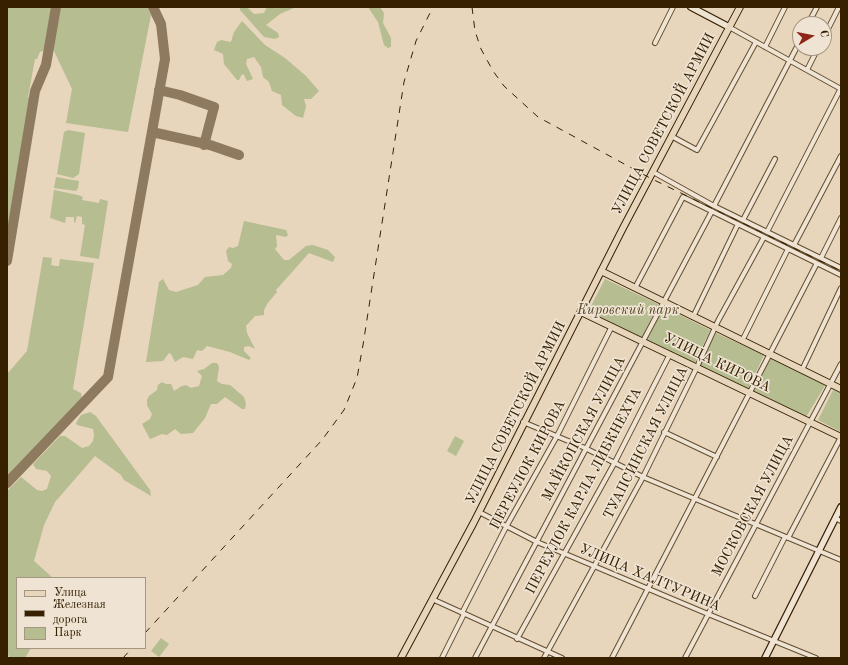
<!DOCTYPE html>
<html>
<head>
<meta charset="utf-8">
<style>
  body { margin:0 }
  #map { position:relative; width:848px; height:665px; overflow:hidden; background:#e7d5bc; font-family:"Old Standard TT",serif }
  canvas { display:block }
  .frame { position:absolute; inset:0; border:8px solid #362000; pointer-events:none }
  .legend { position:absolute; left:16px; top:577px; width:130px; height:72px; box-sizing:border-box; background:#efe4d3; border:1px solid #a5967f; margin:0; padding:5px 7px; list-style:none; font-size:12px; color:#362000 }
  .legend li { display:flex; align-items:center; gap:8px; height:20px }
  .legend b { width:20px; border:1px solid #a5967f }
  .north { position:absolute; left:792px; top:16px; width:40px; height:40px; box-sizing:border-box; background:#efe4d3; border:1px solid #a5967f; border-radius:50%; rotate:80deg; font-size:11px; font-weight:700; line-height:16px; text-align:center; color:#362000 }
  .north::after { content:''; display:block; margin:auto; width:14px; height:18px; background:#8f2418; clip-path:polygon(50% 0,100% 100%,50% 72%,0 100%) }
</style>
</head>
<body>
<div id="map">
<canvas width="848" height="665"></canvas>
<div class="frame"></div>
<ul class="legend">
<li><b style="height:5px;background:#e7d5bc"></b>Улица</li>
<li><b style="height:5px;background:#362000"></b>Железная дорога</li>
<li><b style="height:11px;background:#b5bd91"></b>Парк</li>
</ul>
<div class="north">С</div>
</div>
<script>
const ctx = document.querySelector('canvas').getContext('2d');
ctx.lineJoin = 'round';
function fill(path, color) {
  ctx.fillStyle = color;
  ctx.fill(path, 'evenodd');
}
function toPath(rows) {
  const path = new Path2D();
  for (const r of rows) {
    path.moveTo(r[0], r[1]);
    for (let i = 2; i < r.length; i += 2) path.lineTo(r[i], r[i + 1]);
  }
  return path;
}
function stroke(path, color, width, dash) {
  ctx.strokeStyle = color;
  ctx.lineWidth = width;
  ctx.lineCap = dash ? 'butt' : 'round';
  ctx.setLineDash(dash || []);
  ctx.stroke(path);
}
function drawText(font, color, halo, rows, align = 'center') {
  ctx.font = font + ' "Old Standard TT",serif';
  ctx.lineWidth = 3.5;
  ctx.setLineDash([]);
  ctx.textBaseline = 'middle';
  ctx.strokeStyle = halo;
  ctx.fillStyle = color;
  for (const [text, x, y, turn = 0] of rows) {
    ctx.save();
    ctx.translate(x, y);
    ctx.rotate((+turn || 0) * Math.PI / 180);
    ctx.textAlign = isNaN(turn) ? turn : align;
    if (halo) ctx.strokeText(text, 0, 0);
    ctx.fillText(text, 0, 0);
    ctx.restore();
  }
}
fill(toPath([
  [7,7,52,7,45,50,40,52,37,59,35,59,28,97,31,98,7,244],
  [60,7,147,7,151,15,128,132,66,123,72,89,53,49],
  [240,7,247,7,254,14,264,13,267,7,296,7,280,14,266,25,278,33,279,37,275,39,264,37,240,10],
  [368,7,380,7,384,13,383,23,391,38,391,47,388,48,384,45,378,22],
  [242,21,265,45,285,58,306,76,319,91,311,99,304,99,306,106,303,118,296,116,282,105,281,95,272,91,269,82,263,77,261,67,254,57,247,59,246,64,253,79,247,81,244,75,242,74,239,80,237,80,224,64,223,54,214,50,217,42,221,40,231,42,234,32],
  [68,130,85,133,79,174,73,178,57,174,64,132],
  [56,177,79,181,78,188,76,191,54,188],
  [54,190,78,195,83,197,82,200,99,203,100,199,108,201,99,259,80,256,85,225,82,224,82,217,77,216,75,223,74,222,74,217,66,217,65,223,50,218],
  [244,221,286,230,288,235,286,237,276,235,277,246,275,249,284,260,289,260,306,246,313,245,328,250,335,257,333,262,309,253,276,290,277,292,267,304,264,310,264,315,255,316,246,326,247,333,255,349,249,346,244,347,244,351,251,358,249,360,230,352,207,346,202,351,197,350,193,359,183,357,175,362,171,354,169,353,163,361,146,362,159,282,163,279,169,290,176,292,198,285,205,277,223,275,231,268,232,264,228,261,226,251,229,247,233,248,238,246],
  [43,257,52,258,51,265,55,266,59,266,60,259,94,263,73,389,81,393,82,398,7,478,7,374,27,351],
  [605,279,658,304,642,338,592,313,590,308],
  [664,307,710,330,695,363,647,340],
  [716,333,764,355,748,389,699,366],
  [770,357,826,384,806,417,753,392],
  [212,363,217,363,219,367,217,381,222,384,230,385,244,397,246,404,245,409,242,409,225,397,217,404,211,404,205,418,193,433,181,434,175,429,167,435,162,434,150,439,142,424,150,419,152,414,147,405,147,400,149,396,157,390,158,385,162,382,166,384,171,384,174,391,182,386,186,385,191,388,199,386,202,376,197,371,204,369],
  [833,390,841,393,841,432,818,420],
  [90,412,96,416,150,490,151,496,124,480,121,475,95,456,55,502,44,525,34,561,53,578,17,578,17,648,31,648,25,658,10,658,7,653,7,491,21,477,37,490,42,491,47,489,51,476,47,471,36,469,33,464,60,436,65,436,82,448,89,446,93,441,94,435,93,429,77,425,76,423,81,415],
  [455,436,464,441,456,456,447,451],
  [161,638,169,644,159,657,151,651]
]), '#b5bd91');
stroke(toPath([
  [159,90,180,95,214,107,204,145],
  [152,132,210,145,239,155],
  [7,261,35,91,46,65,56,7],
  [7,483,108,377,165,59,161,24,153,7]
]), '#8e7a5e', 10);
const street = toPath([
  [808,24,817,7],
  [729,27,841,89],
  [824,37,839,7],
  [655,43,673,7],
  [765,47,785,7],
  [807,70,818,48],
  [671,136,697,150,756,42],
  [653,172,714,206,841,268],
  [714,206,800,41],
  [743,220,775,159],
  [767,232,841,88],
  [794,245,841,156],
  [821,258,841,218],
  [635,288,683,197,841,275],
  [693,317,738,224],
  [742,341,788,249],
  [802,370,841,288],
  [523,422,585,448,643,477,841,560],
  [664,432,717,457],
  [479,512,537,542,708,614,816,658],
  [835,518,841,521],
  [788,538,841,437],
  [755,596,785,537],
  [432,599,562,658],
  [462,613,506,527,557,436,612,326],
  [517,639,615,462,670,354],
  [442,658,464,614],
  [475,658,712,211],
  [544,658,643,477,697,367,718,321,764,237],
  [612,658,817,263],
  [685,658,841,364]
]);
const secondary = toPath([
  [691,7,729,27],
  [765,658,841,507]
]);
const primary = toPath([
  [601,271,841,389],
  [581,312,841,437],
  [401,658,474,522,623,228,740,7]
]);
stroke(street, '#624d2f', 6);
stroke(secondary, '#362000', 8);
stroke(primary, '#362000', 8);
stroke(street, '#efe4d3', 4);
stroke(secondary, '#efe4d3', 5.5);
stroke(primary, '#e7d5bc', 6);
stroke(toPath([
  [472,7,475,31,481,49,493,71,504,86,538,117,650,178,841,271],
  [145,633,322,440,344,410,357,378,363,345,404,82,416,41,433,7],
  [123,658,132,648]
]), '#362000', 1, [7, 7]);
drawText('14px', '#362000', '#efe4d3', [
  ["УЛИЦА СОВЕТСКОЙ АРМИИ",664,124,-62],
  ["УЛИЦА КИРОВА",717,363,26],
  ["УЛИЦА СОВЕТСКОЙ АРМИИ",516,413,-63],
  ["МАЙКОПСКАЯ УЛИЦА",584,429,-62],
  ["ТУАПСИНСКАЯ УЛИЦА",646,443,-63],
  ["ПЕРЕУЛОК КИРОВА",528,465,-62],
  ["ПЕРЕУЛОК КАРЛА ЛИБКНЕХТА",584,491,-62],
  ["МОСКОВСКАЯ УЛИЦА",753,506,-62],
  ["УЛИЦА ХАЛТУРИНА",650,578,23]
]);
drawText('italic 14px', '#564724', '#efe4d3', [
  ["Кировский парк",628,310]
]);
</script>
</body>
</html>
